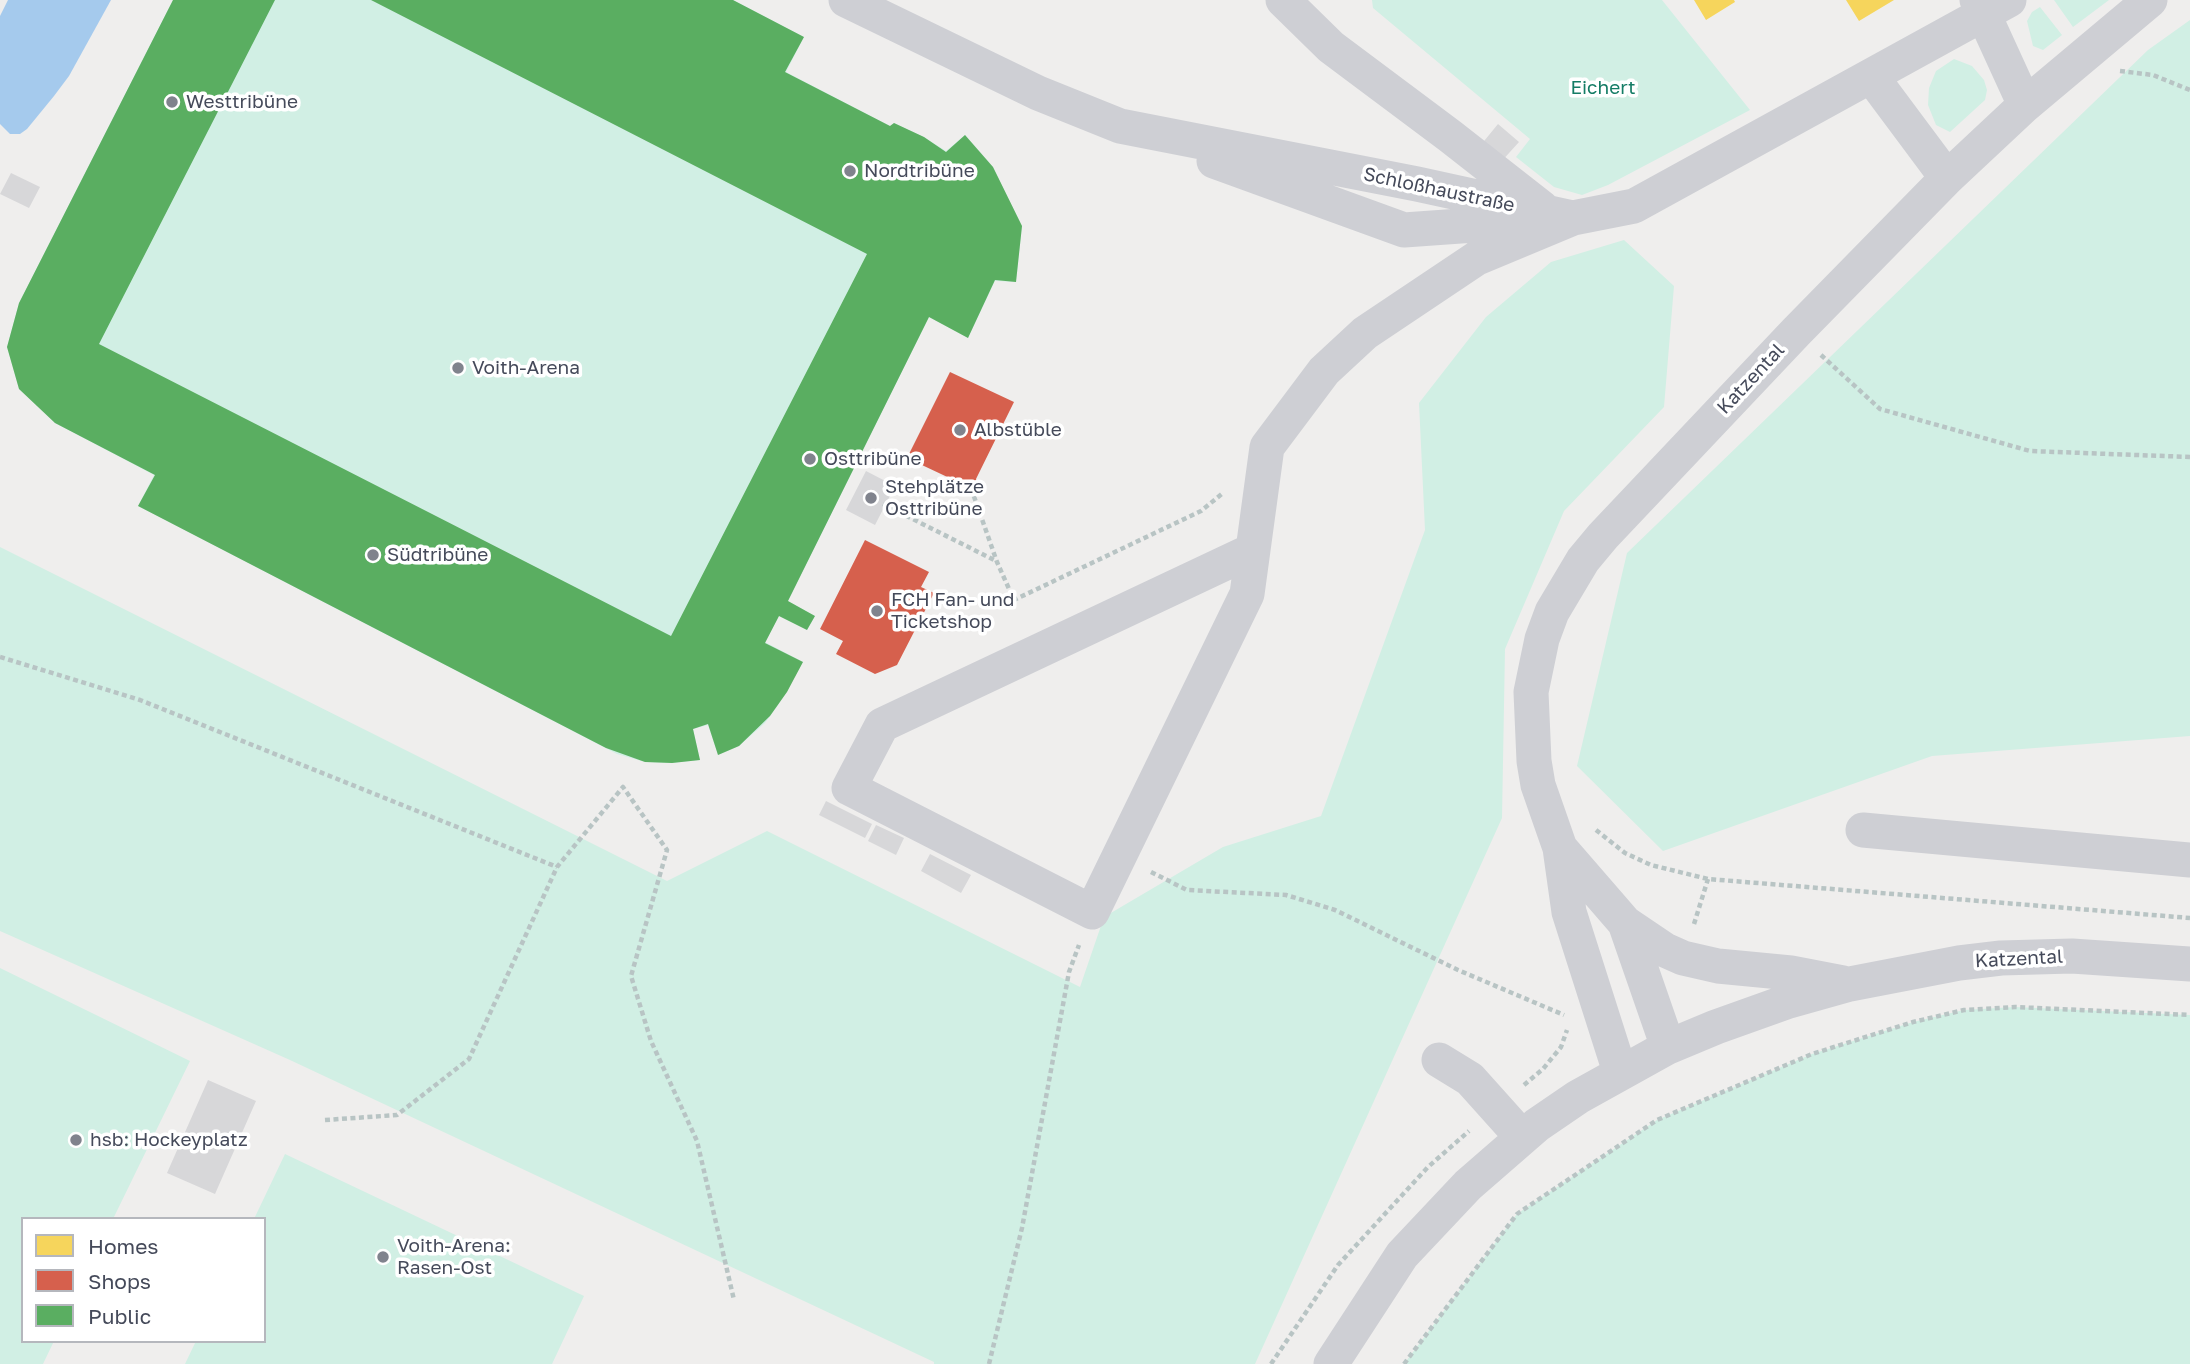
<!DOCTYPE html>
<html>
<head>
<meta charset="utf-8">
<style>
  body { margin:0 }
  #map { position:relative; width:2190px; height:1364px; overflow:hidden; background:#efeeed; font-family:"Golos Text",sans-serif }
  canvas { display:block }
  .legend { position:absolute; left:21px; top:1217px; width:245px; height:126px; box-sizing:border-box; background:#fff; border:2px solid #b5b7bd; margin:0; padding:9px 12px; list-style:none; font-size:21px; color:#454a5a }
  .legend li { display:flex; align-items:center; gap:14px; height:35px }
  .legend b { width:35px; border:2px solid #b5b7bd }
</style>
</head>
<body>
<div id="map">
<canvas width="2190" height="1364"></canvas>
<ul class="legend">
<li><b style="height:19px;background:#f6d55c"></b>Homes</li>
<li><b style="height:19px;background:#d6604d"></b>Shops</li>
<li><b style="height:19px;background:#5aae61"></b>Public</li>
</ul>
</div>
<script>
const ctx = document.querySelector('canvas').getContext('2d');
ctx.lineJoin = 'round';
function fill(path, color) {
  ctx.fillStyle = color;
  ctx.fill(path, 'evenodd');
}
function toPath(rows) {
  const path = new Path2D();
  for (const r of rows) {
    path.moveTo(r[0], r[1]);
    for (let i = 2; i < r.length; i += 2) path.lineTo(r[i], r[i + 1]);
  }
  return path;
}
function stroke(path, color, width, dash) {
  ctx.strokeStyle = color;
  ctx.lineWidth = width;
  ctx.lineCap = dash ? 'butt' : 'round';
  ctx.setLineDash(dash || []);
  ctx.stroke(path);
}
function drawText(font, color, halo, rows, align = 'center') {
  ctx.font = font + ' "Golos Text",sans-serif';
  ctx.lineWidth = 7;
  ctx.setLineDash([]);
  ctx.textBaseline = 'middle';
  ctx.strokeStyle = halo;
  ctx.fillStyle = color;
  for (const [text, x, y, turn = 0] of rows) {
    ctx.save();
    ctx.translate(x, y);
    ctx.rotate((+turn || 0) * Math.PI / 180);
    ctx.textAlign = isNaN(turn) ? turn : align;
    if (halo) ctx.strokeText(text, 0, 0);
    ctx.fillText(text, 0, 0);
    ctx.restore();
  }
}
fill(toPath([
  [173,0,733,0,804,37,786,72,890,126,894,123,924,137,946,151,965,135,993,167,1022,226,1016,282,995,281,968,338,929,317,788,601,815,616,807,630,779,616,765,642,803,662,778,705,765,723,739,746,718,755,708,725,693,729,700,760,672,763,645,762,617,754,138,506,154,475,55,423,19,389,7,347,19,303],
  [1372,0,1662,0,1750,110,1608,185,1582,195,1554,187,1516,157,1530,139,1373,8],
  [2054,0,2109,0,2073,27],
  [2040,7,2062,35,2043,50,2033,46,2027,21,2032,12],
  [2190,20,2190,736,1932,756,1663,851,1577,766,1627,553,2148,50],
  [1954,59,1972,66,1984,80,1987,90,1985,100,1950,132,1936,125,1928,105,1929,88,1936,71],
  [1624,240,1674,286,1664,407,1564,511,1505,649,1502,818,1255,1364,934,1364,934,1362,290,1060,0,931,0,547,667,881,767,831,1080,987,1104,917,1223,847,1321,816,1425,530,1419,403,1486,317,1551,262],
  [0,968,190,1061,113,1219,23,1219,23,1341,54,1341,43,1364,0,1364],
  [2015,1007,2190,1015,2190,1364,1404,1364,1517,1214,1657,1120,1812,1054,1913,1022,1964,1010],
  [285,1154,584,1296,552,1364,185,1364,196,1341,264,1341,264,1219,254,1219]
]), '#d1efe4');
fill(toPath([
  [8,0,111,0,69,76,54,96,27,129,20,134,10,134,0,124,0,16]
]), '#a5caed');
fill(toPath([
  [1694,0,1734,0,1735,2,1706,20],
  [1846,0,1894,0,1859,21]
]), '#f6d55c');
fill(toPath([
  [950,372,1014,402,976,479,978,485,961,491,958,482,907,458],
  [865,540,929,572,921,587,934,593,897,665,875,674,836,654,843,641,820,629]
]), '#d6604d');
fill(toPath([
  [173,0,275,0,99,344,671,636,867,254,371,0,733,0,804,37,785,72,890,126,894,123,924,137,946,152,965,135,993,167,1022,226,1016,282,995,280,968,338,929,317,788,601,815,616,807,630,779,616,765,643,803,662,787,692,770,716,739,746,718,755,708,724,693,729,700,760,672,763,645,762,606,748,138,506,155,475,55,423,19,389,7,347,19,303]
]), '#5aae61');
fill(toPath([
  [1498,124,1519,142,1500,163,1480,146],
  [11,173,40,187,29,208,0,194],
  [866,471,895,486,875,525,846,510],
  [826,801,872,824,865,838,819,815],
  [876,825,904,838,896,855,868,841],
  [930,854,971,875,961,893,921,871],
  [208,1080,256,1101,215,1194,167,1173]
]), '#d7d7d9');
stroke(toPath([
  [2120,71,2153,75,2190,90],
  [1821,355,1880,409,2030,451,2190,457],
  [971,488,997,562,1014,600,1201,511,1223,493],
  [883,504,996,561],
  [0,657,140,700,557,867],
  [1596,830,1625,853,1651,865,1708,879,2190,918],
  [1151,872,1187,890,1286,895,1335,910,1458,970,1564,1015],
  [1694,924,1708,879],
  [1524,1085,1543,1069,1561,1047,1567,1030],
  [325,1120,397,1115,469,1059,557,867,623,787,667,850,631,976,651,1041,697,1141,734,1300],
  [989,1364,1022,1228,1069,972,1079,945],
  [1271,1364,1338,1265,1428,1167,1469,1131],
  [1404,1364,1517,1214,1657,1120,1812,1054,1913,1022,1964,1010,2015,1007,2190,1015]
]), '#b8c4c4', 4.5, [5, 3.5]);
stroke(toPath([
  [846,0,1038,93,1120,126,1417,184,1573,218,1634,206,2009,0],
  [1283,0,1331,47,1450,136,1542,208],
  [1977,0,2025,105],
  [1871,76,1947,178],
  [1214,161,1404,230,1531,221],
  [1253,550,882,725,849,788,1092,912,1247,594,1253,550,1267,447,1324,371,1365,333,1477,258,1573,218],
  [1863,830,2190,860],
  [1560,848,1625,923,1665,950,1683,958,1718,966,1791,973,1843,983],
  [1625,923,1668,1047],
  [1439,1060,1470,1079,1522,1137],
  [1620,1072,1569,912,1560,848,1538,785,1534,761,1531,692,1542,639,1552,612,1583,560,1603,536,1796,332,1947,178,2025,105,2150,0],
  [1331,1364,1402,1255,1468,1185,1537,1125,1578,1097,1668,1047,1716,1027,1786,1002,1850,984,1959,963,2001,958,2072,956,2190,964]
]), '#cecfd4', 35);
for (const [x, y, r, color] of [
  [172,102,7,"#80838d"],
  [850,171,7,"#80838d"],
  [458,368,7,"#80838d"],
  [960,430,7,"#80838d"],
  [810,459,7,"#80838d"],
  [871,498,7,"#80838d"],
  [373,555,7,"#80838d"],
  [877,611,7,"#80838d"],
  [76,1140,7,"#80838d"],
  [383,1257,7,"#80838d"]
]) {
  const dot = new Path2D();
  dot.arc(x, y, r, 0, 2 * Math.PI);
  ctx.fillStyle = color;
  ctx.fill(dot);
  stroke(dot, '#fff', 2.5);
}
drawText('19px', '#147c65', '#fff', [
  ["Eichert",1603,88]
]);
drawText('19px', '#454a5a', '#fff', [
  ["Westtribüne",186,102],
  ["Nordtribüne",864,171],
  ["Voith-Arena",472,368],
  ["Albstüble",974,430],
  ["Osttribüne",824,459],
  ["Stehplätze",885,487],
  ["Osttribüne",885,509],
  ["Südtribüne",387,555],
  ["FCH Fan- und",891,600],
  ["Ticketshop",891,622],
  ["hsb: Hockeyplatz",90,1140],
  ["Voith-Arena:",397,1246],
  ["Rasen-Ost",397,1268]
], 'left');
drawText('19px', '#454a5a', '#fff', [
  ["Schloßhaustraße",1439,190,12],
  ["Katzental",1751,379,-47],
  ["Katzental",2019,959,-3]
]);
</script>
</body>
</html>
